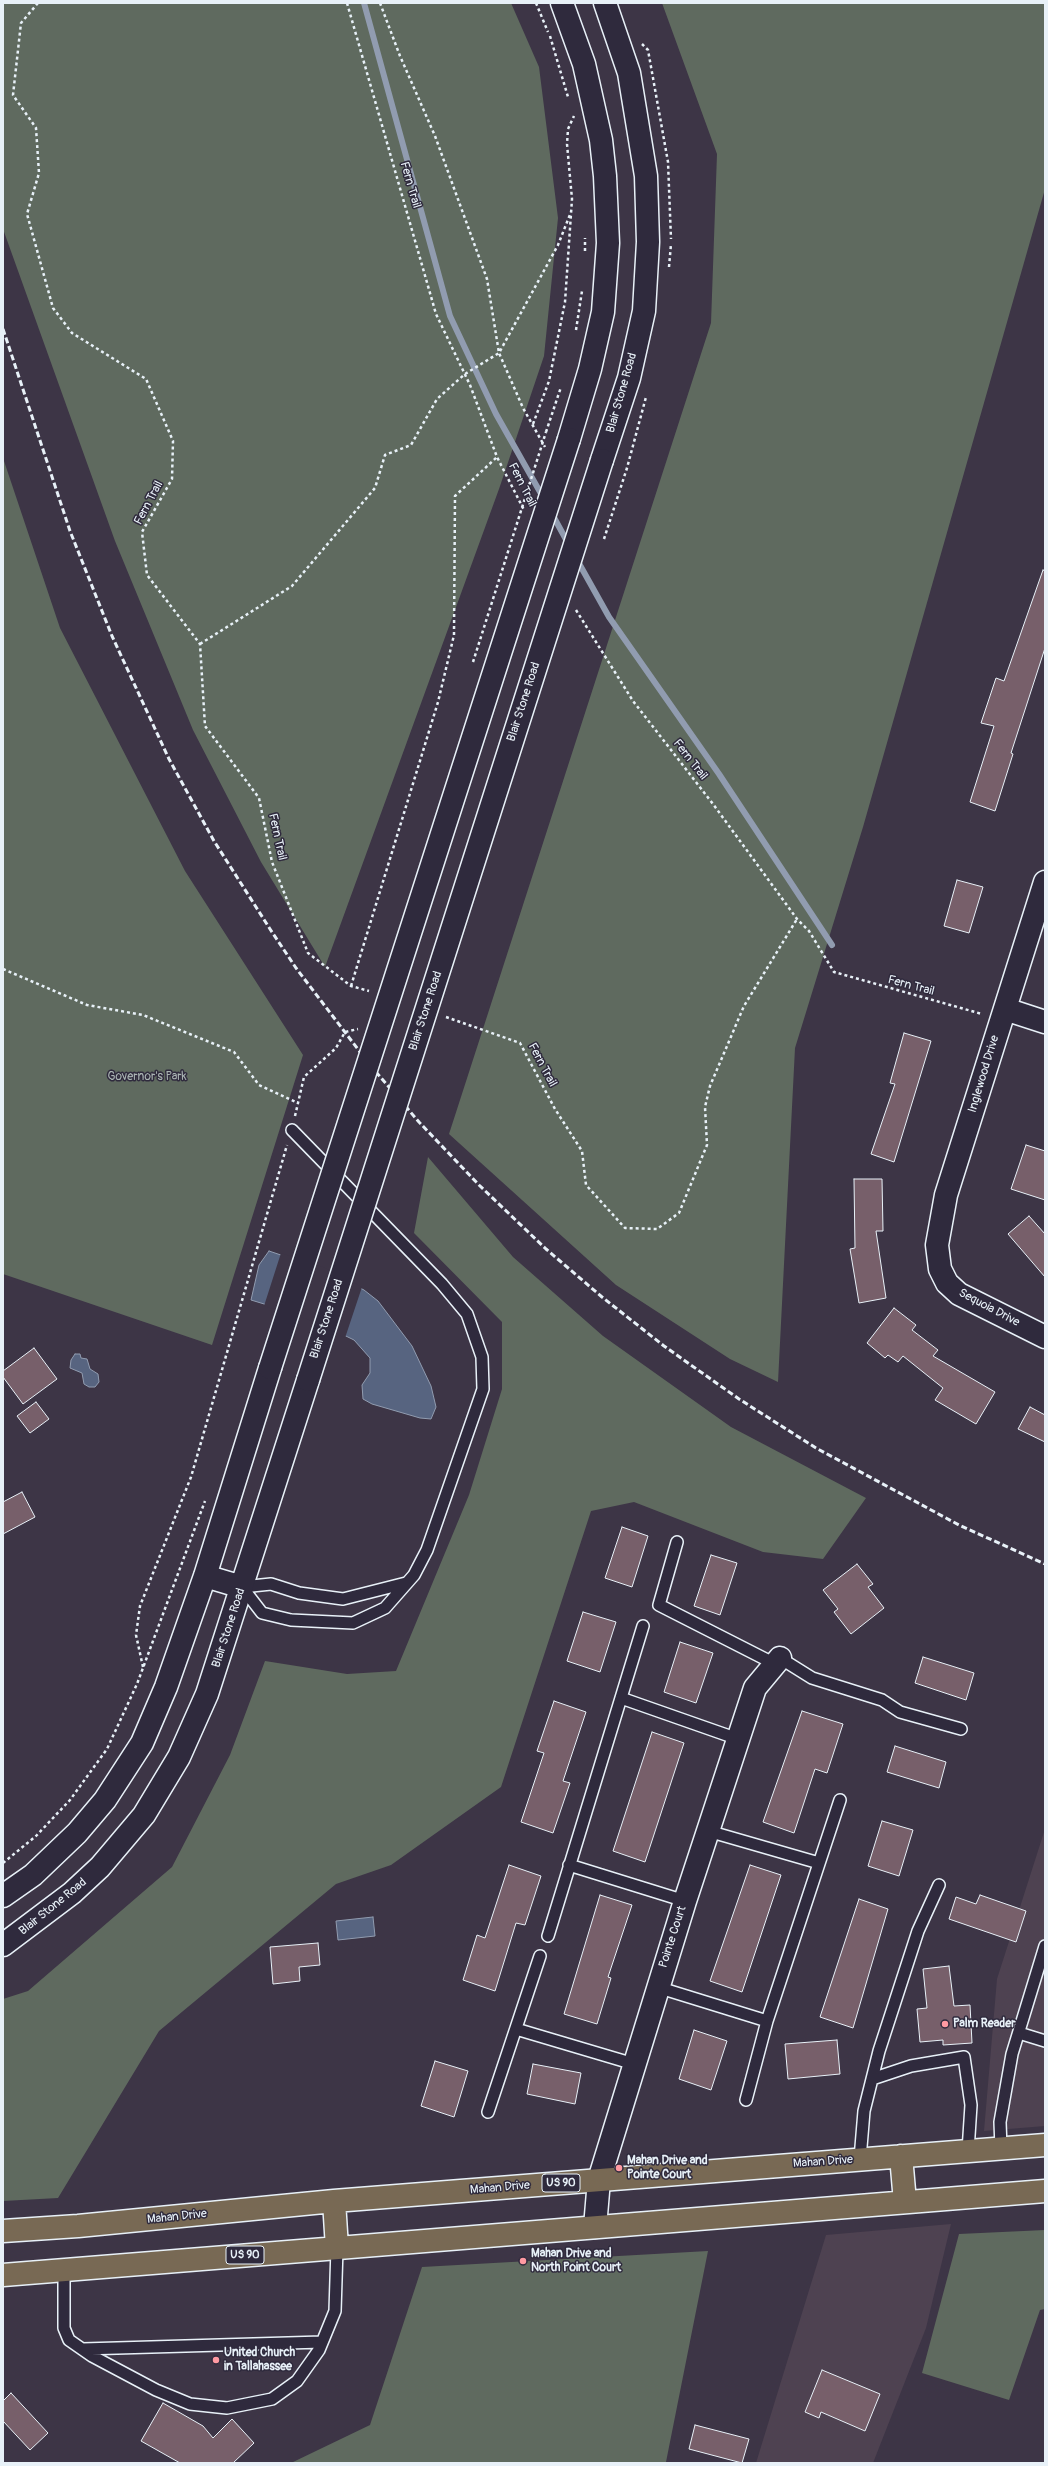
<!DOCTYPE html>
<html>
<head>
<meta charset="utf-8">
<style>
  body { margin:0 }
  #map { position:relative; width:1048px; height:2466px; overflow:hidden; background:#3d3546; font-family:Pangolin,sans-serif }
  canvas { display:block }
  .frame { position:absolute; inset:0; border:4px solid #e8f1f8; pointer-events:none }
</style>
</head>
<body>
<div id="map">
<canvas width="1048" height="2466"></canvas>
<div class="frame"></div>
</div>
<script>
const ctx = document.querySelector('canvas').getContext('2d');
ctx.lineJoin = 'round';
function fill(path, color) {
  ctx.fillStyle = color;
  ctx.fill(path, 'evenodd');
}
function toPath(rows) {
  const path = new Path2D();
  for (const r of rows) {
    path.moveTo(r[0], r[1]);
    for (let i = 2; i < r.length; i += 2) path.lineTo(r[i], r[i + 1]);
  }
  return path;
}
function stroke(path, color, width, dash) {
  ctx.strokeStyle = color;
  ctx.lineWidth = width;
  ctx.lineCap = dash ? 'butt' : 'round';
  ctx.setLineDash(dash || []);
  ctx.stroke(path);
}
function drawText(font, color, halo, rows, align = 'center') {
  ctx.font = font + ' Pangolin,sans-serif';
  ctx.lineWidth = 3;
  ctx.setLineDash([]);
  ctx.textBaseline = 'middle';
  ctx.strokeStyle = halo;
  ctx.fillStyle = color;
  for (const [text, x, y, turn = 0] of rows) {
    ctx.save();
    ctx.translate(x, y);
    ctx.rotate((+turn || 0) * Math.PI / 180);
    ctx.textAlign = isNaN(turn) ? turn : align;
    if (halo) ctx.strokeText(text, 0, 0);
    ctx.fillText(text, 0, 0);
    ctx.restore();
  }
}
fill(toPath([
  [1045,1829,1045,2126,984,2131,997,1979],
  [951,2224,926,2328,873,2463,756,2463,826,2235]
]), '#4e4251');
fill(toPath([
  [3,3,511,3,539,67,558,218,544,356,499,489,325,967,261,862,193,730,115,541,3,229],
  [662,3,1045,3,1045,189,863,827,795,1048,778,1382,730,1359,616,1285,449,1134,711,323,717,154],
  [3,458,60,628,185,871,303,1055,212,1345,3,1274],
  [428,1157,513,1257,603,1336,731,1427,866,1498,823,1559,763,1552,634,1502,591,1511,501,1787,391,1865,336,1884,159,2031,58,2198,3,2201,3,1999,28,1991,172,1867,230,1755,265,1661,347,1674,396,1671,469,1495,502,1389,502,1322,414,1233],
  [1045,2230,1045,2309,1040,2310,1009,2400,922,2373,959,2234],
  [708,2251,666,2462,669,2463,291,2463,370,2425,422,2267]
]), '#5f6a5f');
const water = toPath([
  [269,1251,322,1269,364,1290,378,1301,412,1346,431,1386,436,1407,431,1419,420,1418,372,1404,363,1399,362,1385,370,1373,370,1358,354,1340,307,1317,251,1300,259,1265,269,1251],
  [75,1354,80,1354,81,1358,87,1359,90,1369,98,1374,99,1382,95,1387,89,1387,84,1384,82,1373,70,1368,71,1360,75,1354],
  [373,1917,375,1936,338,1940,336,1921,373,1917]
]);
fill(water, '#576480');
stroke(water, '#919cb0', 1);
fill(toPath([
  [281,1253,323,1267,362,1287,345,1338,307,1319,264,1306]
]), '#3d3546');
stroke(toPath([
  [364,3,450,316,496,414,544,499],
  [551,512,569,545],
  [576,558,609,617,719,774,832,945]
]), '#919cb0', 6);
const building = toPath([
  [1043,570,1045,571,1045,648,1011,753,1013,754,995,811,970,802,994,726,981,723,996,678,1004,681,1043,570],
  [957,880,983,887,969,933,944,926,957,880],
  [904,1033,931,1041,894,1162,871,1154,895,1084,890,1083,904,1033],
  [1026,1145,1045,1151,1045,1200,1011,1189,1026,1145],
  [854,1179,882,1179,883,1231,876,1231,886,1298,859,1303,850,1249,855,1248,854,1179],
  [1029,1216,1045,1234,1045,1277,1008,1234,1029,1216],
  [894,1308,916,1325,912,1330,938,1350,933,1356,995,1392,976,1424,935,1400,943,1388,903,1356,898,1362,888,1355,885,1358,867,1343,894,1308],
  [34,1348,57,1379,23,1404,3,1377,3,1371,34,1348],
  [36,1402,49,1419,30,1433,17,1416,36,1402],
  [1030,1407,1045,1415,1045,1442,1018,1429,1030,1407],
  [22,1492,35,1517,3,1534,3,1502,22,1492],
  [622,1527,648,1536,632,1587,605,1578,622,1527],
  [711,1555,737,1563,720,1615,694,1606,711,1555],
  [857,1564,873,1584,868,1587,884,1608,851,1634,834,1612,838,1609,823,1590,857,1564],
  [583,1612,616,1622,600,1672,567,1661,583,1612],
  [680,1642,713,1653,696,1703,664,1692,680,1642],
  [923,1657,974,1673,966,1700,915,1683,923,1657],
  [554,1701,586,1712,563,1781,570,1783,553,1833,521,1822,544,1753,537,1751,554,1701],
  [802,1711,843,1724,827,1773,815,1769,794,1833,763,1822,802,1711],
  [652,1732,684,1743,645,1862,613,1851,652,1732],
  [895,1746,946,1762,939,1788,887,1772,895,1746],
  [882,1821,913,1830,899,1876,868,1866,882,1821],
  [509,1865,541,1876,525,1925,516,1923,495,1991,463,1980,477,1935,485,1938,509,1865],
  [750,1865,781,1875,742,1992,710,1981,750,1865],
  [600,1895,632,1905,608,1977,611,1978,597,2024,564,2014,600,1895],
  [980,1895,1026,1911,1016,1942,949,1919,956,1897,976,1904,980,1895],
  [859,1899,888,1909,853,2028,820,2017,859,1899],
  [318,1943,320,1965,299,1967,300,1981,273,1984,270,1947,318,1943],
  [949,1966,954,2006,970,2005,972,2043,943,2045,943,2040,920,2042,917,2009,927,2008,923,1969,949,1966],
  [694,2030,727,2041,711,2090,679,2079,694,2030],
  [837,2040,840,2074,788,2079,785,2044,837,2040],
  [435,2061,468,2071,454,2117,421,2106,435,2061],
  [533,2064,581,2073,575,2104,527,2094,533,2064],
  [822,2370,880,2394,865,2431,821,2412,819,2418,805,2412,822,2370],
  [11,2393,48,2433,30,2450,3,2421,3,2401,11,2393],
  [163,2403,203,2426,213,2438,232,2419,254,2443,233,2463,180,2463,141,2441,163,2403],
  [695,2425,749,2439,742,2463,689,2449,695,2425]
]);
fill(building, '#775f6a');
stroke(building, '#e8f1f8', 1);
const lane = toPath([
  [677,1542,659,1605,775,1664],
  [242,1587,262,1613,291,1620,353,1623,385,1608,414,1575,427,1550,483,1389,482,1357,467,1314,442,1284,292,1130],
  [242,1587,271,1584,299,1593,343,1599,406,1583],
  [780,1658,812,1678,882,1700,900,1712,961,1729],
  [621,1698,738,1739],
  [708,1831,819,1863],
  [569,1865,685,1901],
  [548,1936,643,1626],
  [657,1987,767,2021],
  [516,2029,634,2064],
  [1019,2033,1045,2041],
  [872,2079,911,2066,964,2057,971,2105,968,2151],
  [746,2100,767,2021,840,1800],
  [488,2112,540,1956],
  [1001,2148,1000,2122,1012,2054,1045,1946],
  [860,2159,864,2111,879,2051,918,1931,939,1885],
  [64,2270,64,2328,69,2340,92,2356,156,2390,190,2404,227,2408,272,2399,297,2381,319,2350,335,2311,337,2248],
  [83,2349,322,2342]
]);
const street = toPath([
  [1045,882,946,1195,937,1245,940,1269,947,1283,959,1294,1045,1337],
  [1005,1009,1045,1022],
  [595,2227,599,2180,685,1901,755,1688,780,1658]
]);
const secondary = toPath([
  [562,3,584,64,601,140,605,176,608,243,603,312,590,369,569,439],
  [602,460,629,378,644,311,648,242,646,176,629,73,605,3],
  [205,1576,242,1587],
  [3,1896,33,1875,77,1833,105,1800,142,1743,166,1687,205,1576,270,1368],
  [3,1945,72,1893,100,1867,144,1815,179,1757,207,1694,308,1380]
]);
const primary = toPath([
  [901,2156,905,2202],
  [334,2201,337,2248],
  [3,2231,78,2226,334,2201,1045,2145],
  [3,2275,1045,2191]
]);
stroke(lane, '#e8f1f8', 14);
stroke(street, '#e8f1f8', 25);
stroke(secondary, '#e8f1f8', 25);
stroke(primary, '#e8f1f8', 25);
stroke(toPath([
  [38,3,21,23,13,95,36,128,39,173,27,214,53,308,72,333,146,379,173,441,172,479,142,532,147,575,200,644,205,726,259,798,272,862,308,953,351,986,369,991],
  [347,3,436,314,470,385,497,457,524,510],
  [380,3,400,56,435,136,487,279,499,353,523,408,545,447],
  [536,3,548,32],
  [550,36,568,97],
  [642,44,648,50,668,162,671,239],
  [585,251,585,238],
  [669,267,671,244],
  [576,330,582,291],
  [533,424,549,381,565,302,572,199,567,144,568,129,574,116],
  [546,432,561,387],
  [604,539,627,468,646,397],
  [576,610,633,701,713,804,797,919,809,931,834,972,982,1014],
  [200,644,292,586,375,488,385,455,411,445,437,399,465,374,499,353,558,245,571,212],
  [3,969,87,1005,143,1015,234,1052,259,1085,298,1103],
  [351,986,438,702,454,635,455,496,497,457],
  [446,1017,520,1043,555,1109,582,1151,586,1185,625,1228,657,1229,679,1213,707,1145,705,1107,710,1086,744,1006,797,919],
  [295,1116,304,1077,336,1048,345,1032,358,1029],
  [143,1667,136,1635,140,1606,191,1477,287,1145],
  [3,1863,36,1836,70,1800,107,1749,137,1684,205,1501]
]), '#e8f1f8', 2.5, [3, 3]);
stroke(lane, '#2f2a3d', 11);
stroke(street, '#2f2a3d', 22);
stroke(secondary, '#2f2a3d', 22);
stroke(primary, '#786954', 22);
stroke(toPath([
  [3,329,70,531,112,636,169,759,214,841,270,929,296,968,370,1065,419,1122,479,1185,546,1249,602,1297,664,1346,739,1399,816,1448,959,1525,1045,1564]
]), '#e8f1f8', 3, [6, 3]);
const secondaryBridge = toPath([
  [270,1368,569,439],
  [308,1380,602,460]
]);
stroke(secondaryBridge, '#e8f1f8', 25, []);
stroke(toPath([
  [473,662,546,432]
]), '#e8f1f8', 2.5, [3, 3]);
stroke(secondaryBridge, '#2f2a3d', 22);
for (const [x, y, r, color] of [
  [945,2024,4,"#ff9aa2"],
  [619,2168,4,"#ff9aa2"],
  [523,2261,4,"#ff9aa2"],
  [216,2360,4,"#ff9aa2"]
]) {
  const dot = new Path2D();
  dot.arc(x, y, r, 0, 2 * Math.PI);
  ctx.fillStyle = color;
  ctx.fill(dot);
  stroke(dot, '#2f2a3d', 1.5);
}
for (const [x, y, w] of [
  [561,2183,38],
  [245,2255,38]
]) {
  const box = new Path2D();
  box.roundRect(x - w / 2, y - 9, w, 18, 3);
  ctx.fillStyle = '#2f2a3d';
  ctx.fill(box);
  stroke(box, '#e8f1f8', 1);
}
drawText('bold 11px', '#e8f1f8', null, [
  ["US 90",561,2183],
  ["US 90",245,2255]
]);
drawText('12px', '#e8f1f8', '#2f2a3d', [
  ["Fern Trail",410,185,74],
  ["Blair Stone Road",622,393,-74],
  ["Fern Trail",522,485,63],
  ["Fern Trail",149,503,-62],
  ["Blair Stone Road",524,702,-72],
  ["Fern Trail",690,760,52],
  ["Fern Trail",277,837,78],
  ["Fern Trail",911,986,15],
  ["Blair Stone Road",426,1011,-72],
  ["Fern Trail",542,1065,62],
  ["Inglewood Drive",984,1074,-73],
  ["Sequoia Drive",989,1308,28],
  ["Blair Stone Road",327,1319,-72],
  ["Blair Stone Road",229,1628,-72],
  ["Blair Stone Road",53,1907,-39],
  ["Pointe Court",673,1937,-72],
  ["Mahan Drive",823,2162,-4],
  ["Mahan Drive",500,2188,-5],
  ["Mahan Drive",177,2217,-6]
]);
drawText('12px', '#aab4b3', '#2f2a3d', [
  ["Governor's Park",147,1077]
]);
drawText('bold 12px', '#e8f1f8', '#2f2a3d', [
  ["Palm Reader",953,2024],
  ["Mahan Drive and",627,2161],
  ["Pointe Court",627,2175],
  ["Mahan Drive and",531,2254],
  ["North Point Court",531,2268],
  ["United Church",224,2353],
  ["in Tallahassee",224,2367]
], 'left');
</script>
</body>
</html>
